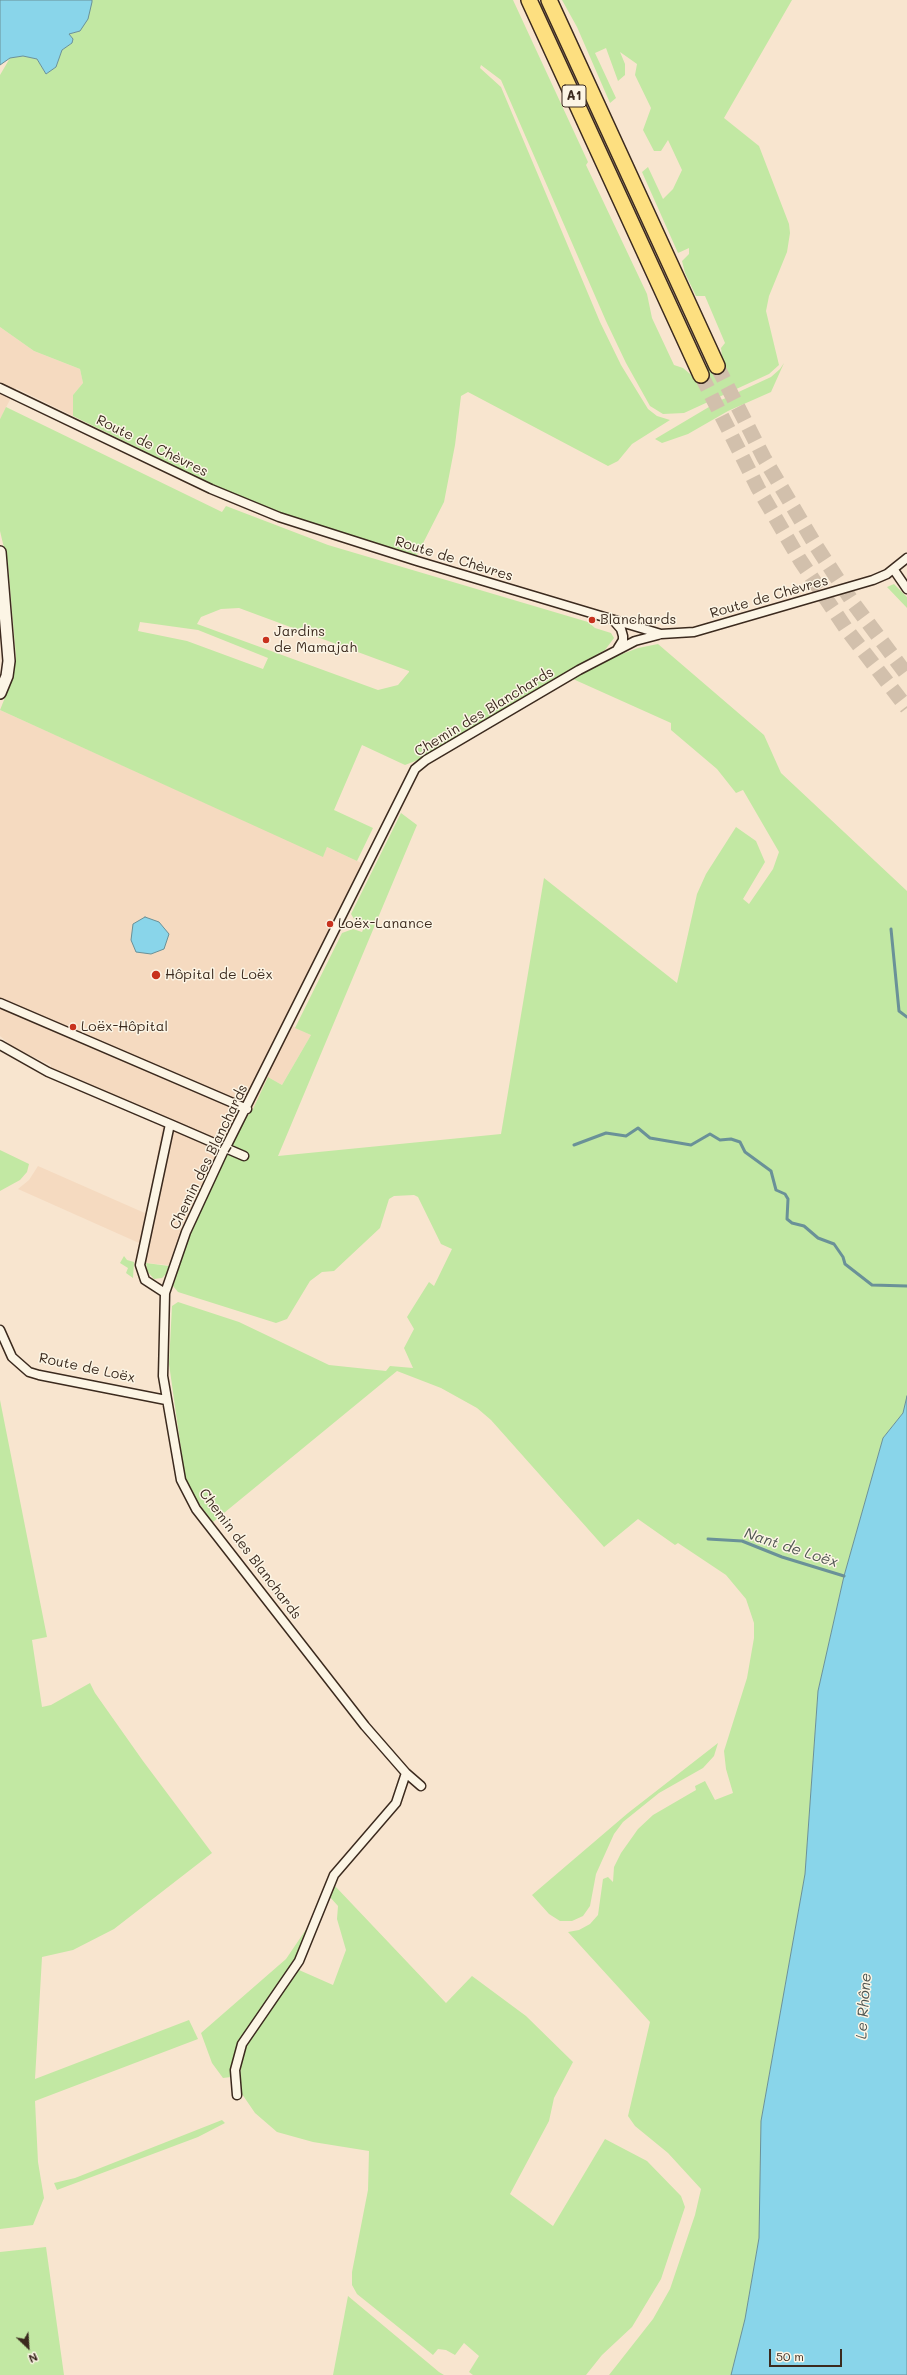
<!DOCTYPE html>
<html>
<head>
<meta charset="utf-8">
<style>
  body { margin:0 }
  #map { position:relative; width:907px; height:2375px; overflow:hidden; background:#f8e5cf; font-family:Mali,sans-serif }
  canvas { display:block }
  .north { position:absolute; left:8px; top:2327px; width:40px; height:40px; -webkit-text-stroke:3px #fcf5e5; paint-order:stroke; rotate:155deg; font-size:11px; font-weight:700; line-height:16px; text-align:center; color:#3b2a1e }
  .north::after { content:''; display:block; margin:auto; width:14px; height:18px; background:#3b2a1e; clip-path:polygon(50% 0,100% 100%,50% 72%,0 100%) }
  .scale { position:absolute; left:769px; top:2349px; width:73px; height:18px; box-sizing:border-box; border:2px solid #3b2a1e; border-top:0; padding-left:5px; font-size:12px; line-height:14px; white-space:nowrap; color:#3b2a1e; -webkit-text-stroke:3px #fcf5e5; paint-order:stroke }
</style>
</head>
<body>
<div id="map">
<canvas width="907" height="2375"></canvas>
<div class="north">N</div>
<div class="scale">50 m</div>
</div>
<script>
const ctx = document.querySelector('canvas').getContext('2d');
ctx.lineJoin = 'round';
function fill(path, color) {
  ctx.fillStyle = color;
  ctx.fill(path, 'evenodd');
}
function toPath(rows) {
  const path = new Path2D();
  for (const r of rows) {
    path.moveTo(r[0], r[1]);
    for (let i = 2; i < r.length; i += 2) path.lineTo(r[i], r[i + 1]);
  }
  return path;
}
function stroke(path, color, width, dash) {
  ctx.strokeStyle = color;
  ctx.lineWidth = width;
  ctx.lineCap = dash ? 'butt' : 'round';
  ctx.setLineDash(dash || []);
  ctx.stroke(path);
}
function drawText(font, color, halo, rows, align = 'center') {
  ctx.font = font + ' Mali,sans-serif';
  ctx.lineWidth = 3;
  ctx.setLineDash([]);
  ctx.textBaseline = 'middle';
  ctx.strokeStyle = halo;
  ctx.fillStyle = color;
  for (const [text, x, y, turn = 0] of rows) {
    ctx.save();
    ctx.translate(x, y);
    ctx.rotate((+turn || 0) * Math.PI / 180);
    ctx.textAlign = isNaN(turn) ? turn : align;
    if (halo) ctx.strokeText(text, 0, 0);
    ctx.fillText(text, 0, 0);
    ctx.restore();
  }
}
fill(toPath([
  [0,327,34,351,80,369,83,383,73,395,73,416,16,388,0,419],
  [0,710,323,856,327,847,366,865,288,1024,311,1035,282,1085,268,1077,253,1109,243,1122,191,1231,178,1266,135,1262,139,1243,18,1189,29,1180,38,1166,147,1214,163,1122,48,1072,51,1065,14,1048,0,1036]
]), '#f5dac0');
fill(toPath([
  [92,0,513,0,588,162,586,165,647,294,652,318,674,365,683,368,696,379,707,365,710,367,720,363,722,356,721,348,725,343,705,296,696,296,685,273,682,261,689,254,689,248,678,253,642,172,648,167,663,199,673,189,682,170,668,140,661,151,654,151,643,130,651,108,635,75,637,64,620,52,625,64,625,75,618,81,606,48,595,53,616,98,610,103,577,27,562,0,792,0,724,118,759,146,789,224,790,233,787,252,769,296,766,311,779,365,769,374,684,413,663,414,650,406,626,363,606,321,501,80,481,65,480,68,501,87,600,322,621,365,648,409,657,416,670,420,632,444,618,461,608,466,468,392,461,396,455,445,444,502,416,557,279,513,221,489,73,416,73,395,83,383,80,369,34,351,0,327,0,75,10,58,23,56,37,59,46,74,56,67,62,50,72,43,73,39,69,34,80,31],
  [784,363,771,392,728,411,688,434,662,443,655,439,719,401,771,377,780,369],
  [6,407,222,512,226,506,328,545,588,622,595,628,611,633,614,638,605,650,418,760,405,765,362,745,334,810,373,828,357,861,327,847,323,857,0,710,12,680,16,657,8,565,0,531,0,419],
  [239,608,409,671,409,672,398,685,378,690,197,624,201,617,221,609],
  [140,622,198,630,268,658,263,669,187,641,138,631],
  [894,584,907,597,907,608,887,587],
  [658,644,764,735,781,773,907,891,907,1396,903,1413,883,1438,844,1576,818,1691,805,1874,761,2121,759,2238,745,2319,731,2375,609,2375,653,2319,670,2289,695,2215,701,2189,668,2153,635,2126,628,2116,650,2022,568,1932,579,1930,590,1924,598,1915,603,1879,608,1877,613,1882,614,1867,621,1853,638,1829,653,1815,696,1790,695,1786,705,1781,715,1800,733,1793,726,1769,724,1751,747,1678,754,1638,754,1623,746,1599,726,1575,678,1543,675,1545,638,1519,604,1547,491,1420,477,1408,441,1388,397,1371,213,1522,194,1497,185,1477,169,1364,172,1306,178,1302,239,1322,329,1365,386,1371,390,1366,413,1368,404,1348,414,1329,407,1317,429,1282,434,1286,452,1249,441,1244,418,1197,414,1195,394,1196,389,1199,380,1228,334,1271,322,1272,310,1281,287,1319,276,1323,178,1292,173,1286,191,1231,243,1122,253,1109,268,1077,282,1085,311,1035,295,1028,342,933,353,929,362,932,365,925,356,922,351,914,401,813,417,825,278,1156,501,1134,544,878,677,983,697,894,706,874,736,827,756,841,765,862,743,899,749,904,773,869,779,852,743,790,736,793,717,769,671,730,671,723,573,679,609,659,638,648],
  [0,1150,29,1164,27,1172,20,1180,0,1191],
  [124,1256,127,1260,134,1262,133,1278,126,1273,128,1268,120,1263],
  [146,1263,169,1266,166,1274,162,1278,154,1279,147,1271],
  [0,1400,47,1637,32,1640,42,1707,51,1705,90,1683,95,1693,143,1761,212,1853,114,1929,73,1950,42,1957,35,2079,189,2020,198,2039,35,2101,38,2162,44,2198,33,2225,0,2229],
  [718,1743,714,1756,703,1768,659,1793,623,1822,614,1834,596,1874,590,1906,583,1916,572,1921,560,1921,549,1914,532,1895,628,1813],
  [335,1886,446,2003,472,1976,526,2016,573,2062,554,2098,549,2121,510,2194,553,2226,605,2139,647,2161,681,2196,685,2207,661,2279,632,2327,602,2355,586,2375,473,2375,469,2372,479,2356,464,2343,455,2355,446,2350,438,2349,433,2355,357,2294,352,2285,352,2272,368,2190,369,2151,313,2142,277,2132,255,2113,242,2094,239,2081,243,2052,259,2025,299,1970,333,1985,346,1950,337,1919,338,1906,329,1896],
  [323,1892,317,1914,295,1961,243,2038,233,2065,231,2077,223,2078,212,2063,201,2033,286,1959,307,1928],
  [222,2120,225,2123,198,2137,57,2190,54,2183,75,2178],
  [46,2247,64,2375,0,2375,0,2252],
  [348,2296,439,2372,444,2375,333,2375]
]), '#c2e8a3');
const water = toPath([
  [0,0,92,0,92,2,88,19,80,31,69,34,73,39,72,43,62,50,56,67,46,74,37,59,23,56,10,58,0,65,0,0],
  [145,917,159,922,169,934,164,949,151,954,136,952,131,940,133,924,145,917],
  [907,1396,907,2375,731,2375,745,2319,759,2238,761,2121,805,1874,818,1691,844,1576,883,1438,903,1413,907,1396]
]);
fill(water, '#89d5ea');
stroke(water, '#6a9198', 1);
stroke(toPath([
  [891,929,899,1011,907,1017],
  [574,1145,606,1133,626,1136,638,1128,650,1138,691,1145,710,1134,720,1140,731,1139,740,1142,745,1152,771,1171,776,1190,785,1194,788,1199,787,1219,792,1223,804,1226,818,1238,834,1244,843,1257,845,1264,872,1285,907,1286],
  [708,1539,742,1541,782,1557,844,1576]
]), '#6a9198', 3);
stroke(toPath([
  [717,366,764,458,816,546,854,604,907,675],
  [701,375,758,488,800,560,847,630,907,708]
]), '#d2c0ac', 15, [15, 8]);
const minor = toPath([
  [0,388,211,489,279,517,417,561,661,634,694,632,873,580,887,574,907,558],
  [894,570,907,589],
  [614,621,621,629,623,636,623,640,618,648],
  [0,1003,247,1109],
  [0,1045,48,1072,170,1124,140,1265,145,1280,165,1293],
  [170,1124,244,1156],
  [227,1145,415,769,426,760,579,670,635,641,658,635],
  [224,1150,186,1232,165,1293,163,1376,181,1480,196,1509,365,1726,406,1773,421,1786],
  [0,1330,12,1357,29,1372,39,1375,166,1400],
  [237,2095,235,2070,242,2044,299,1961,334,1875,396,1803,406,1773]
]);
const tertiary = toPath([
  [0,552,9,661,7,676,0,693]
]);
const motorway = toPath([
  [529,0,701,375],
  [549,0,717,366]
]);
stroke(minor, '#3b2a1e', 11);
stroke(tertiary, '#3b2a1e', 14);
stroke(motorway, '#3b2a1e', 18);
stroke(minor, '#fcf5e5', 8);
stroke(tertiary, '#fcf5e5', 11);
stroke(motorway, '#fddf80', 15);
const minorBridge = toPath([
  [224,1150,227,1145]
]);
stroke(minorBridge, '#3b2a1e', 11, []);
stroke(minorBridge, '#fcf5e5', 8);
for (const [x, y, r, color] of [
  [592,620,4,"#c8321e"],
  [266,640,4,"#c8321e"],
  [330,924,4,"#c8321e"],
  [156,975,5,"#c8321e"],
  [73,1027,4,"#c8321e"]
]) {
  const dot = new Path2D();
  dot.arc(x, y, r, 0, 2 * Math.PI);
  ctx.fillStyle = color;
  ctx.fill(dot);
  stroke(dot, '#fcf5e5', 1.5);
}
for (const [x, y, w] of [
  [574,96,24]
]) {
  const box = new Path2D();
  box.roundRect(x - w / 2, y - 11, w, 22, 3);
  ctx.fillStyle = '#fcf5e5';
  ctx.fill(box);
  stroke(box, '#3b2a1e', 1);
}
drawText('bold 13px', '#3b2a1e', null, [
  ["A1",574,96]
]);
drawText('14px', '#3b2a1e', '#fcf5e5', [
  ["Route de Chèvres",152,446,26],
  ["Route de Chèvres",454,559,17],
  ["Route de Chèvres",769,597,-16],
  ["Chemin des Blanchards",484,712,-31],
  ["Chemin des Blanchards",209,1157,-64],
  ["Route de Loëx",87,1368,12],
  ["Chemin des Blanchards",250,1554,53]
]);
drawText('14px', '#3b2a1e', '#fcf5e5', [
  ["Blanchards",600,620],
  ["Jardins",274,632],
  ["de Mamajah",274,648],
  ["Loëx-Lanance",338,924],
  ["Hôpital de Loëx",165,975],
  ["Loëx-Hôpital",81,1027]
], 'left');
drawText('italic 15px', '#4e5551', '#fcf5e5', [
  ["Nant de Loëx",791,1548,18],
  ["Le Rhône",864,2006,-86]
]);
</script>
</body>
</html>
